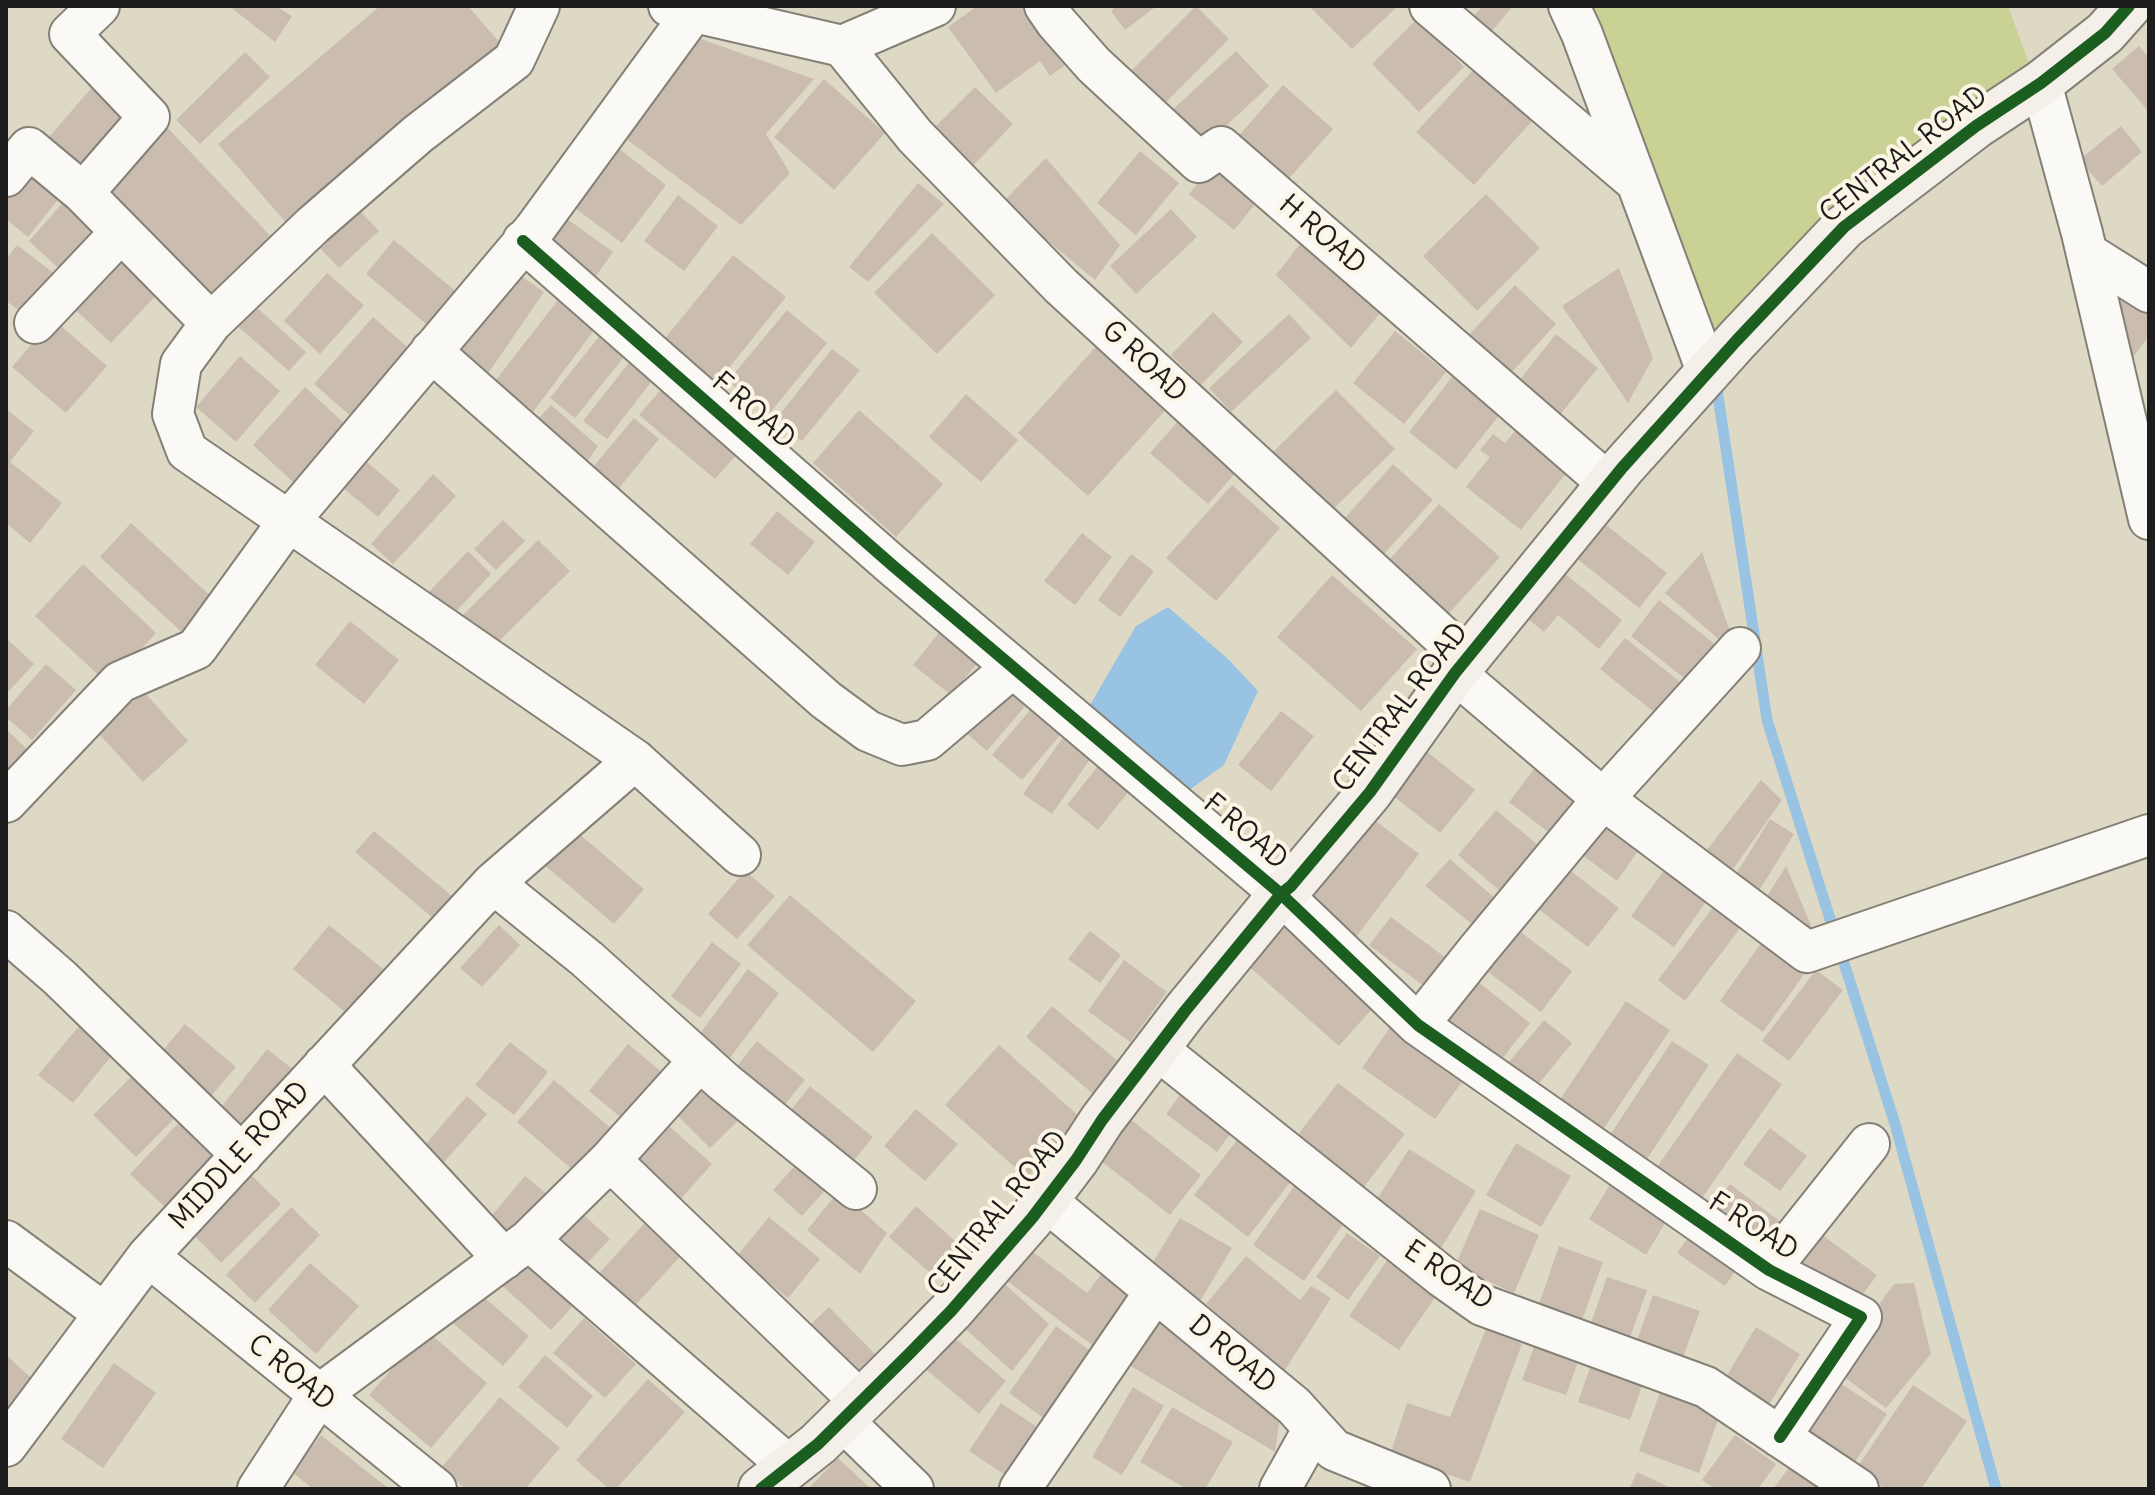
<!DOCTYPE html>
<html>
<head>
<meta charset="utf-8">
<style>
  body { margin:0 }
  #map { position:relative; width:2155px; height:1495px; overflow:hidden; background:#ded9c4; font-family:Delius,sans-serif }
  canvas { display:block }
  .frame { position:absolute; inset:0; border:8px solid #1c1c1c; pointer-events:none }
</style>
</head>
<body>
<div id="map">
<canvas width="2155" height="1495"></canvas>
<div class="frame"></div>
</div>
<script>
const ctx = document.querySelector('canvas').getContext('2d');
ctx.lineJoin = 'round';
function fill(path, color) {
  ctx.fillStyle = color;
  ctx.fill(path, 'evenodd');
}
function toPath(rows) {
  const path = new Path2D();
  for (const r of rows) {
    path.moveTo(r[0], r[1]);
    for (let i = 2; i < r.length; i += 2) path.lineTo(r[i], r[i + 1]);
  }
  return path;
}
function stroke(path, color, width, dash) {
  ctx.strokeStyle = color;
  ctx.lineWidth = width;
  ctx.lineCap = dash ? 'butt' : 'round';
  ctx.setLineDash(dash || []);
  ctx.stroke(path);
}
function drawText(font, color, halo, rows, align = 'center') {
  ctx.font = font + ' Delius,sans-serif';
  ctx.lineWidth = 8;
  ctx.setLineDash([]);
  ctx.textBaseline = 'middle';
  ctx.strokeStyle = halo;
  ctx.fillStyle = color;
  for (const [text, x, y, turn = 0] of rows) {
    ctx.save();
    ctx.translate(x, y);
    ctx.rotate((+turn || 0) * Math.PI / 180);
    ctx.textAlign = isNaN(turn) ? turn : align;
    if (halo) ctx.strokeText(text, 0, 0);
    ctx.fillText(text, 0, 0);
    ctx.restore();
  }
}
fill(toPath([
  [1578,6,2008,6,2031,69,1713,354]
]), '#cad194');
fill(toPath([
  [1168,607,1228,659,1258,691,1224,765,1181,796,1086,712,1136,626]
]), '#99c3e2');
stroke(toPath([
  [1716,383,1767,720,1895,1124,1996,1489]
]), '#99c3e2', 11);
fill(toPath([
  [229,6,275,6,292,16,275,42],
  [380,6,468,6,507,51,294,232,218,144],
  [977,6,1025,6,1068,63,1050,76,1040,61,996,93,948,27],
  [1116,6,1152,6,1154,8,1125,30,1111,11],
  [1196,6,1229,39,1157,111,1124,78],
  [1309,6,1398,6,1352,49],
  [1483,6,1513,6,1491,32,1473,17],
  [1417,19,1464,67,1419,112,1372,64],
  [684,33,814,79,766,134,790,173,741,225,613,129],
  [2139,46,2149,58,2149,112,2112,69],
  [1236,51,1269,86,1199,151,1167,115],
  [245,52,270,77,200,144,176,120],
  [1476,67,1533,120,1474,185,1416,132],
  [824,79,885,133,834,190,774,137],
  [98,80,131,108,71,177,38,150],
  [1283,85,1333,129,1285,183,1236,139],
  [975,87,1013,124,964,175,925,137],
  [161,121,281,247,217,308,98,181],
  [2121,126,2142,152,2102,186,2079,160],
  [609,141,666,185,622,243,564,200],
  [1140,151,1179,183,1136,235,1097,203],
  [33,156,69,186,28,237,6,219,6,189],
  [1046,158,1120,245,1095,280,1002,203],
  [1216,161,1261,197,1234,230,1189,194],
  [918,183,944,204,868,282,849,267],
  [1486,194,1540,248,1477,311,1423,256],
  [678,195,718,226,684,271,644,241],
  [66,199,104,233,66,275,29,241],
  [350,200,379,231,339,268,310,238],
  [1171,209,1197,237,1136,294,1110,266],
  [556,211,613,252,591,283,534,242],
  [932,233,995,295,937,354,874,293],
  [394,240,459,294,431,328,366,274],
  [1300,244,1382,311,1351,348,1276,275],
  [17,245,55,274,24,314,6,301,6,259],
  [123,247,165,286,111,343,69,304],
  [733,255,786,297,716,384,662,342],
  [507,266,544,292,487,375,449,350],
  [1619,268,1653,358,1628,403,1562,306],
  [2096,269,2149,310,2149,336,2130,361],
  [327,273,364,305,320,354,284,321],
  [1515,285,1556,324,1511,373,1469,335],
  [565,291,598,325,524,424,485,394],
  [253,304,306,352,289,371,235,324],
  [787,310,827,343,769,414,728,381],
  [1213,312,1243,342,1201,385,1171,355],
  [1289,314,1311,338,1231,412,1209,388],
  [373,317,419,357,360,424,314,384],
  [53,319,107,366,66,413,12,367],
  [606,328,631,348,575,418,550,398],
  [1395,331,1446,372,1404,424,1353,383],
  [1556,334,1598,368,1555,421,1514,387],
  [1101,341,1171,404,1088,496,1018,433],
  [832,349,860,370,802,441,775,420],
  [636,354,659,372,607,439,583,421],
  [240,356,280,391,236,442,196,407],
  [1452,377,1500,414,1456,470,1409,432],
  [670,379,746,444,715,479,639,415],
  [305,387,347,426,294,483,253,445],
  [1336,390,1395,449,1329,513,1271,454],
  [966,394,1018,440,981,482,929,437],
  [551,405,598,446,580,472,529,429],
  [6,409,34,431,10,462,62,503,30,543,6,523],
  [859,410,943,484,896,537,813,463],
  [1188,410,1245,462,1208,504,1150,453],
  [634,418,659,439,615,493,589,472],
  [1516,430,1568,471,1521,530,1466,487,1490,457,1480,450,1493,434,1505,443],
  [355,452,400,490,378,517,332,479],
  [1393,464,1433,500,1374,565,1335,529],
  [433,474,456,496,393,564,371,544],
  [1232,485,1280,528,1216,601,1166,558],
  [1439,504,1500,557,1443,620,1383,567],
  [777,511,815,542,788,575,750,544],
  [1597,518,1667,573,1639,608,1570,553],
  [503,520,525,541,496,570,474,549],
  [131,523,215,600,184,634,100,557],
  [1082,533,1112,557,1075,605,1044,581],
  [538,540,570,571,488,652,457,621],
  [468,551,491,574,450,618,426,595],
  [1702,552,1731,634,1723,643,1665,593],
  [1131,554,1154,571,1120,617,1098,600],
  [83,564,156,633,108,684,35,616],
  [1553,564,1622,620,1599,649,1558,615,1544,632,1516,609],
  [1332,575,1417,649,1361,711,1277,637],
  [1659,600,1716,645,1688,681,1631,636],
  [350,621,399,660,364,704,315,665],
  [942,629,980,660,951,695,913,665],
  [6,638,34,664,6,694],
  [1625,638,1680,682,1655,713,1600,669],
  [46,664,76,690,32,740,6,717,6,710],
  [990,665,1031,699,987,751,947,716],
  [136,683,188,741,143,782,90,724],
  [1036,703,1066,728,1022,780,992,755],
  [1281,711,1314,736,1271,791,1238,765],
  [6,729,31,753,6,779],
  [1064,736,1093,755,1052,814,1023,794],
  [1421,747,1475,790,1440,833,1387,791],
  [1102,761,1133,786,1098,830,1067,805],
  [1540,761,1595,802,1564,844,1509,802],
  [1761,780,1782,800,1726,879,1700,859],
  [1496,810,1545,851,1507,897,1458,855],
  [1365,813,1419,854,1356,937,1302,896],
  [1598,817,1640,848,1617,881,1574,849],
  [1770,819,1794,834,1754,899,1730,884],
  [572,828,644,889,614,924,542,863],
  [374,831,453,897,434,919,355,852],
  [1450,859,1506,908,1483,933,1425,886],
  [1563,865,1619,908,1588,947,1533,905],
  [1667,866,1710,896,1674,947,1631,916],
  [1786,866,1815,935,1761,906],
  [745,871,775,896,737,939,708,914],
  [790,895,916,1001,873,1052,747,945],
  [1717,902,1744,923,1685,1001,1658,980],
  [1391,917,1454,964,1432,992,1369,945],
  [1284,919,1378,1002,1339,1046,1245,963],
  [329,925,393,977,356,1021,293,969],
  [499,925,520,945,482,987,460,968],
  [1514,927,1572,971,1541,1012,1483,968],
  [1090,931,1121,955,1100,983,1068,959],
  [1764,939,1807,970,1763,1032,1720,1001],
  [712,942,741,964,700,1018,671,996],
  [1124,960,1167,992,1130,1042,1088,1011],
  [748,969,779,993,729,1059,698,1036],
  [1816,970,1843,990,1789,1061,1762,1041],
  [1477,981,1530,1023,1491,1073,1439,1032],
  [1626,1001,1670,1030,1602,1131,1559,1101],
  [1052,1006,1119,1062,1092,1093,1026,1037],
  [85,1019,119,1047,73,1103,38,1075],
  [1544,1020,1572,1043,1532,1092,1504,1068],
  [1393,1023,1467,1075,1435,1119,1362,1068],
  [185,1024,236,1067,205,1103,155,1060],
  [757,1041,805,1080,781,1109,734,1070],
  [1672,1041,1709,1065,1647,1159,1610,1135],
  [510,1042,548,1072,514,1115,475,1085],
  [628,1044,669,1078,630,1125,589,1091],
  [999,1045,1081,1118,1027,1178,945,1105],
  [267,1049,299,1074,244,1144,212,1119],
  [1737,1053,1782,1084,1702,1198,1657,1167],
  [703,1070,746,1113,710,1148,668,1106],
  [134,1074,177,1116,136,1157,93,1115],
  [554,1080,619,1135,582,1178,517,1122],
  [1338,1083,1405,1134,1363,1188,1296,1137],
  [1188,1084,1239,1122,1217,1152,1166,1114],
  [810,1086,873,1137,850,1165,787,1115],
  [467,1096,487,1114,437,1170,418,1153],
  [916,1109,958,1144,925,1181,884,1146],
  [1124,1114,1201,1175,1170,1215,1092,1154],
  [184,1117,219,1150,165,1207,130,1174],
  [661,1119,712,1164,679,1201,628,1156],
  [1770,1128,1807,1156,1780,1191,1743,1164],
  [1242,1134,1295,1176,1248,1237,1194,1195],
  [1516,1143,1571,1176,1541,1227,1486,1195],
  [1409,1149,1476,1191,1438,1253,1370,1210],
  [801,1159,830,1185,802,1216,773,1190],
  [246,1170,281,1204,221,1263,188,1229],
  [525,1176,553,1199,511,1250,483,1226],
  [1614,1178,1671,1213,1646,1255,1589,1219],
  [1298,1181,1348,1217,1304,1281,1253,1245],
  [1730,1184,1785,1225,1761,1258,1705,1217],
  [839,1191,887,1233,860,1274,807,1230],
  [574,1206,610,1239,578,1273,542,1239],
  [916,1206,963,1248,937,1279,889,1237],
  [291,1207,320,1235,255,1303,226,1275],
  [1480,1209,1539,1235,1514,1293,1455,1266],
  [652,1215,687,1249,630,1311,594,1279],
  [769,1217,820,1259,788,1298,737,1256],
  [1180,1218,1232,1248,1200,1301,1148,1270],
  [1696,1226,1744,1258,1725,1286,1677,1253],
  [1814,1229,1877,1275,1854,1306,1791,1260],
  [1347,1233,1380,1256,1348,1300,1316,1277],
  [1025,1246,1087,1293,1106,1268,1138,1292,1096,1348,1002,1277],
  [1559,1246,1603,1262,1578,1331,1535,1316],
  [526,1247,581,1297,551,1330,496,1280],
  [1246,1256,1300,1300,1311,1286,1331,1298,1285,1370,1206,1304],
  [1388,1259,1438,1293,1399,1350,1349,1316],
  [310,1263,359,1306,316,1354,268,1310],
  [1607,1277,1647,1290,1628,1343,1589,1329],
  [998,1278,1049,1324,1012,1371,959,1323],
  [1914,1283,1931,1354,1886,1408,1832,1368,1894,1284],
  [473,1288,529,1336,503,1366,447,1318],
  [1653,1295,1700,1311,1680,1365,1634,1349],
  [829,1307,876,1355,854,1377,807,1328],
  [1147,1312,1280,1417,1275,1452,1119,1359],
  [584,1318,636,1364,605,1398,553,1353],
  [1056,1326,1096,1355,1049,1422,1009,1393],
  [1756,1327,1800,1354,1767,1408,1723,1382],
  [1486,1329,1522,1344,1470,1482,1390,1455,1407,1403,1450,1417],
  [426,1330,487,1383,431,1448,369,1395],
  [950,1334,1006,1381,979,1414,922,1366],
  [1536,1341,1580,1356,1566,1395,1522,1380],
  [6,1355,38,1384,6,1419],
  [545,1355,593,1396,567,1428,518,1387],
  [1592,1362,1644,1380,1630,1420,1578,1402],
  [114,1363,156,1393,103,1468,61,1439],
  [1831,1377,1887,1414,1850,1469,1794,1432],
  [648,1379,685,1412,616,1489,609,1489,576,1460],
  [1913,1385,1967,1421,1921,1489,1885,1489,1856,1469],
  [1133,1387,1164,1406,1122,1475,1092,1457],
  [1660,1392,1720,1414,1699,1473,1639,1451],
  [500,1397,560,1448,525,1489,466,1489,441,1468],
  [1001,1403,1045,1432,1013,1480,969,1451],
  [1172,1407,1233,1442,1205,1489,1187,1489,1140,1462],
  [321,1435,389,1489,313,1489,292,1472],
  [1735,1435,1776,1464,1758,1489,1715,1489,1702,1480],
  [838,1458,871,1489,808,1489],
  [1794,1461,1828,1489,1773,1489],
  [1637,1472,1673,1489,1629,1489]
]), '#cbbcb0');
const street = toPath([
  [539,6,514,60,418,134,313,225,211,323,181,364,173,414,187,451,635,760,740,855],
  [669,6,842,46],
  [1045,6,1056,22,1094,65,1199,162,1221,147,1609,484],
  [1430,6,1634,180],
  [1569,6,1582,34,1708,374],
  [842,46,915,136,1061,286,1467,659],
  [842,46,935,6],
  [2041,83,2082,233,2149,519],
  [6,176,29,148,83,193,211,323],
  [83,193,149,117,70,34,99,6],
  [523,241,892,565,1281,894,1418,1025,1769,1270,1861,1317,1780,1437],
  [2087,253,2149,292],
  [35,323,121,232],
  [431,351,826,700,868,731,902,745,927,740,1013,667],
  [1455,673,1603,799,1807,952,2149,835],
  [635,760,493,883,587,959,724,1082,856,1189],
  [6,802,120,682,196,649,288,522,534,230,694,11],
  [6,931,60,978,242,1155],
  [1418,1025,1477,951,1603,799,1740,648],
  [1157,1049,1444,1278,1482,1305,1706,1387,1858,1489],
  [700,1060,610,1160,860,1401],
  [324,1065,504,1259],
  [1045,1200,1294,1406,1334,1450,1430,1489],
  [529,1240,789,1466],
  [6,1241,105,1314],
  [148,1256,436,1489],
  [1769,1270,1869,1144],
  [842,1420,913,1489],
  [6,1446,148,1256,493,883],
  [258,1489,319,1395,529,1240,610,1160],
  [1020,1489,1155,1292],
  [1280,1489,1314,1428]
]);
const secondary = toPath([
  [761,1489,818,1444,909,1354,951,1311,1032,1218,1076,1160,1102,1120,1185,1011,1281,894,1291,886,1370,792,1455,673,1622,468,1737,340,1844,227,1976,126,2041,83,2105,33,2129,6]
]);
stroke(street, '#838076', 44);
stroke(secondary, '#838076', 48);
stroke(street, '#faf9f6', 40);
stroke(secondary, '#f4f0e9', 44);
stroke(toPath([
  [523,241,892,565,1281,894,1418,1025,1769,1270,1861,1317,1780,1437],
  [761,1489,818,1444,909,1354,951,1311,1032,1218,1076,1160,1102,1120,1185,1011,1281,894,1291,886,1370,792,1455,673,1622,468,1737,340,1844,227,1976,126,2041,83,2105,33,2129,6]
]), '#1b5e20', 12);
drawText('28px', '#1c1c1c', '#fcf5e5', [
  ["CENTRAL ROAD",1904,155,-38],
  ["H ROAD",1322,235,41],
  ["G ROAD",1144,362,43],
  ["F ROAD",753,411,41],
  ["CENTRAL ROAD",1401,708,-53],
  ["F ROAD",1245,832,40],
  ["MIDDLE ROAD",240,1156,-47],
  ["CENTRAL ROAD",998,1214,-51],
  ["F ROAD",1753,1227,33],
  ["E ROAD",1448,1276,34],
  ["D ROAD",1232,1355,40],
  ["C ROAD",291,1373,39]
]);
</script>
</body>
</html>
